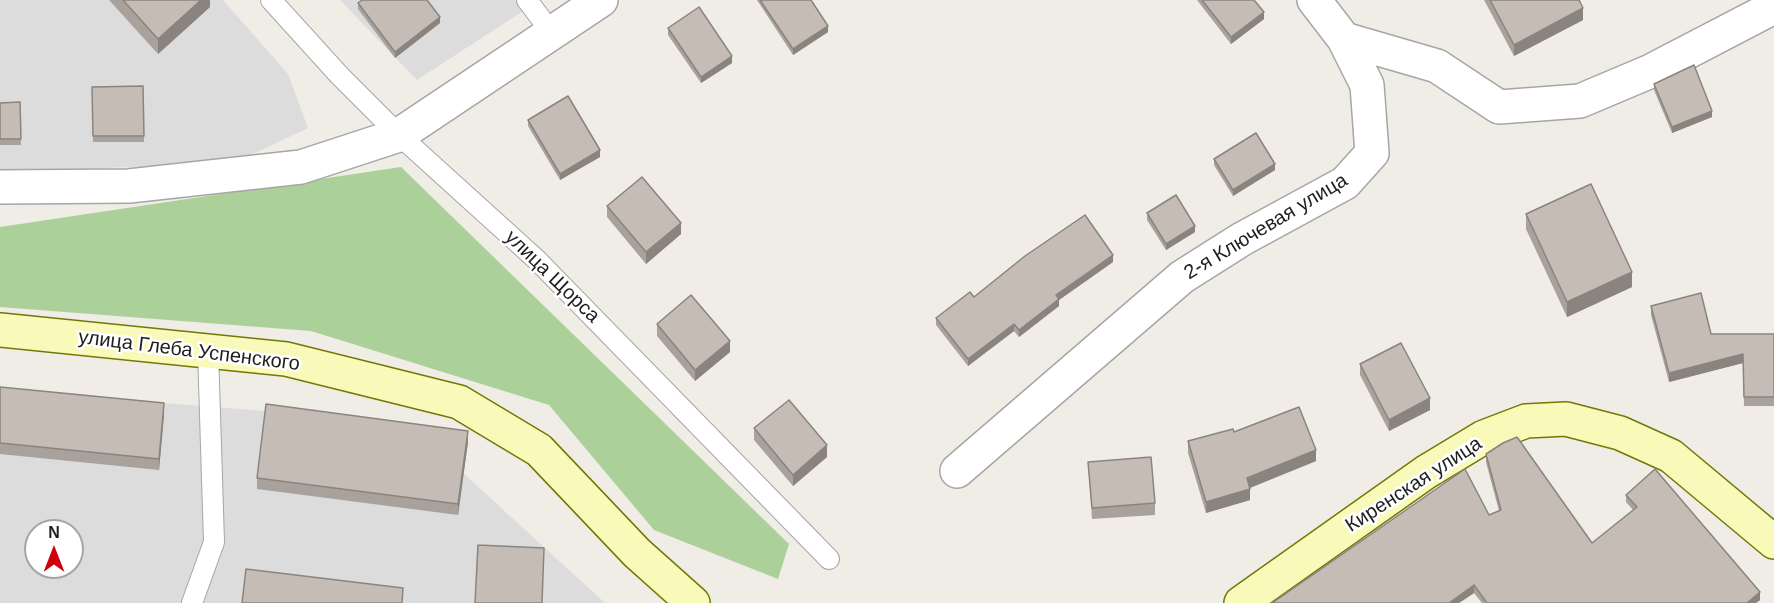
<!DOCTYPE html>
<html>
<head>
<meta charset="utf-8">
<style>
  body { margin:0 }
  #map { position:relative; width:1774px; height:603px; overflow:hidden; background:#f0ece6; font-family:Helvetica,sans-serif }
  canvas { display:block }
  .north { position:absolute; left:24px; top:519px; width:60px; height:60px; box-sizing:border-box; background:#fff; border:2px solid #a5a5a5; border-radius:50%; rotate:0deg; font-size:16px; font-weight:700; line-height:24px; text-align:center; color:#1f1f1f }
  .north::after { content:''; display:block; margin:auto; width:21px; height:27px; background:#cf0009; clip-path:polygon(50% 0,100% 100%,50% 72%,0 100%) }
</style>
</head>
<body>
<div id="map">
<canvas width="1774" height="603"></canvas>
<div class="north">N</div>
</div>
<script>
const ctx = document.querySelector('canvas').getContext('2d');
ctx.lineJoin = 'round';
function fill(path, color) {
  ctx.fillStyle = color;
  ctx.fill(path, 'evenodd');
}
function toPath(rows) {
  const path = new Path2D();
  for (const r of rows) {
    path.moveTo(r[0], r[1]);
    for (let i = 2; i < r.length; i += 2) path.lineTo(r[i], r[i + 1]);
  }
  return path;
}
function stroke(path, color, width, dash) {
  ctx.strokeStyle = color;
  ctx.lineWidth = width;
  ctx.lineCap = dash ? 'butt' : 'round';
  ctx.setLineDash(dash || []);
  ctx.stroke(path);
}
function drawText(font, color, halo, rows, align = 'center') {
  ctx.font = font + ' Helvetica,sans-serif';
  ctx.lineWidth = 5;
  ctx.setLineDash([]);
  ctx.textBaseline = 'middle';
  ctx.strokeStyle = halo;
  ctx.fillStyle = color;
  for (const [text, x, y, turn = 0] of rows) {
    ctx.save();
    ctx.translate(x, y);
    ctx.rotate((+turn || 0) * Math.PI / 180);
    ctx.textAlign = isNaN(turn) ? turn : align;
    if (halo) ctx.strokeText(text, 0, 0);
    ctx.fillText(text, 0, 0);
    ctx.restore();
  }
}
fill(toPath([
  [0,0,223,0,288,74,308,128,234,163,0,172],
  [340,0,540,0,417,80],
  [0,390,277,412,439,451,605,603,0,603],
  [36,531,72,531,72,567,36,567]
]), '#dddcdc');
fill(toPath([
  [401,167,789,544,778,579,654,530,549,405,311,331,0,307,0,227]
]), '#acd09a');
const lane = toPath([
  [271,0,340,76,399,135,537,260,829,559],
  [527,0,551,32],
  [192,603,214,542,208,351]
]);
const street = toPath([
  [1314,0,1344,39],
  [0,187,129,186,301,167,399,135,601,0],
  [957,471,1182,277,1242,239,1345,183,1372,153,1367,85,1344,39,1437,66,1499,107,1580,101,1651,71,1774,7]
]);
const secondary = toPath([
  [0,330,286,359,459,402,539,450,637,553,693,603],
  [1241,603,1426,472,1484,437,1526,421,1566,419,1620,433,1671,456,1774,542]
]);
stroke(lane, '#a6a6a6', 22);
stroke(street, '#a6a6a6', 36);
stroke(secondary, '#717904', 36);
stroke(lane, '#fff', 20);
stroke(street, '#fff', 33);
stroke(secondary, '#f9faba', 33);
fill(toPath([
  [109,0,210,0,210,7,158,54],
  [757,0,811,0,828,32,793,55],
  [1197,0,1254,0,1264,19,1231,44],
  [1484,0,1579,0,1583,20,1514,56],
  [358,3,440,23,395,58,358,9],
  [668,28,732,63,701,83,668,35],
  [1654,84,1712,117,1672,133,1654,90],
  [143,86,144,142,93,142,92,87],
  [20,102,21,145,0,145,0,103],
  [528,120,600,157,560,180,528,126],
  [1214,159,1275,170,1233,196,1214,165],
  [607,206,681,234,646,264,607,217],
  [1147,213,1195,232,1166,250,1147,220],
  [1526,214,1632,287,1567,317,1526,229],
  [1113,262,1059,300,1059,306,1019,337,1014,331,968,366,936,325,936,318,974,297],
  [1651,306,1711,334,1774,334,1774,406,1744,406,1743,363,1669,382,1651,315],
  [657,324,730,352,695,381,657,336],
  [1360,364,1430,410,1389,431,1360,375],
  [0,387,164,415,159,470,0,454],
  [754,428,827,457,793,486,754,440],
  [1234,432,1316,461,1250,488,1250,500,1206,513,1188,453,1188,441],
  [468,442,458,515,257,489,257,478],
  [1486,454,1592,543,1633,510,1626,502,1626,495,1760,600,1756,603,1482,603,1474,593,1459,603,1272,603,1499,511,1486,462],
  [1088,462,1155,503,1155,515,1092,519]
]), '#a9a29c');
fill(toPath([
  [201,0,210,0,210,7,158,54,158,39],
  [1583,8,1583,20,1514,56,1514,45],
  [1264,12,1264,19,1231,44,1231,37],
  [440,17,440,23,395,58,395,52],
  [828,26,828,32,793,55,793,49],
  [732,56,732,63,701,83,701,77],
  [1712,111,1712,117,1672,133,1672,127],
  [600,150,600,157,560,180,560,174],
  [1275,164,1275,170,1233,196,1233,190],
  [681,223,681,234,646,264,646,252],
  [1195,226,1195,232,1166,250,1166,244],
  [1113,255,1113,262,1059,300,1059,306,1019,337,1019,330,1056,295],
  [1632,272,1632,287,1567,317,1567,302],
  [1014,324,1014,331,968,366,968,359],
  [730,341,730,352,695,381,695,370],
  [1743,354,1743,363,1669,382,1669,373],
  [1430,398,1430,410,1389,431,1389,420],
  [164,403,164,415,159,470,159,459],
  [468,431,468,442,458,515,458,504],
  [827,445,827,457,793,486,793,475],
  [1316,450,1316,461,1247,489,1247,478],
  [1250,489,1250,500,1206,513,1206,502],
  [1474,585,1474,593,1459,603,1449,603],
  [1760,592,1760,600,1756,603,1747,603]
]), '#8a847f');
const building = toPath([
  [123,0,201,0,158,39,123,0],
  [362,0,427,0,440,17,395,52,358,3,362,0],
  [760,0,811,0,828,26,793,49,760,0],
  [1202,0,1254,0,1264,12,1231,37,1202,0],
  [1490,0,1579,0,1583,8,1514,45,1490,0],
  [699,7,732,56,701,77,668,28,699,7],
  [1694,65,1712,111,1672,127,1654,84,1694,65],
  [143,86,144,136,93,136,92,87,143,86],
  [568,96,600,150,560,174,528,120,568,96],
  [20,102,21,139,0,139,0,103,20,102],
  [1256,133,1275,164,1233,190,1214,159,1256,133],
  [642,177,681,223,646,252,607,206,642,177],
  [1591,184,1632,272,1567,302,1526,214,1591,184],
  [1176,195,1195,226,1166,244,1147,213,1176,195],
  [1085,215,1113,255,1056,295,1059,299,1019,330,1014,324,968,359,936,318,970,292,974,297,1025,256,1085,215],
  [1701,293,1711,334,1774,334,1774,397,1744,397,1743,354,1669,373,1651,306,1701,293],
  [691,295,730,341,695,370,657,324,691,295],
  [1401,343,1430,398,1389,420,1360,364,1401,343],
  [0,387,164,403,159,459,0,443,0,387],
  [789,400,827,445,793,475,754,428,789,400],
  [266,404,468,431,458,504,257,478,266,404],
  [1299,407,1316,450,1247,478,1250,489,1206,502,1188,441,1233,429,1234,432,1299,407],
  [1517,437,1592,543,1637,507,1626,495,1655,469,1760,592,1747,603,1487,603,1474,585,1449,603,1272,603,1465,469,1489,515,1501,510,1486,454,1503,443,1517,437],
  [1151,457,1155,503,1092,508,1088,462,1151,457],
  [478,545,544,548,542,603,475,603,478,545],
  [246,569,403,588,402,603,242,603,246,569]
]);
fill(building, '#c5bcb5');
stroke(building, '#8a847f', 1.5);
drawText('20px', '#1f1f1f', '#fff', [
  ["2-я Ключевая улица",1266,227,-31],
  ["улица Щорса",552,277,44],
  ["улица Глеба Успенского",189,351,7],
  ["Киренская улица",1414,485,-33]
]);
</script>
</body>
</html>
